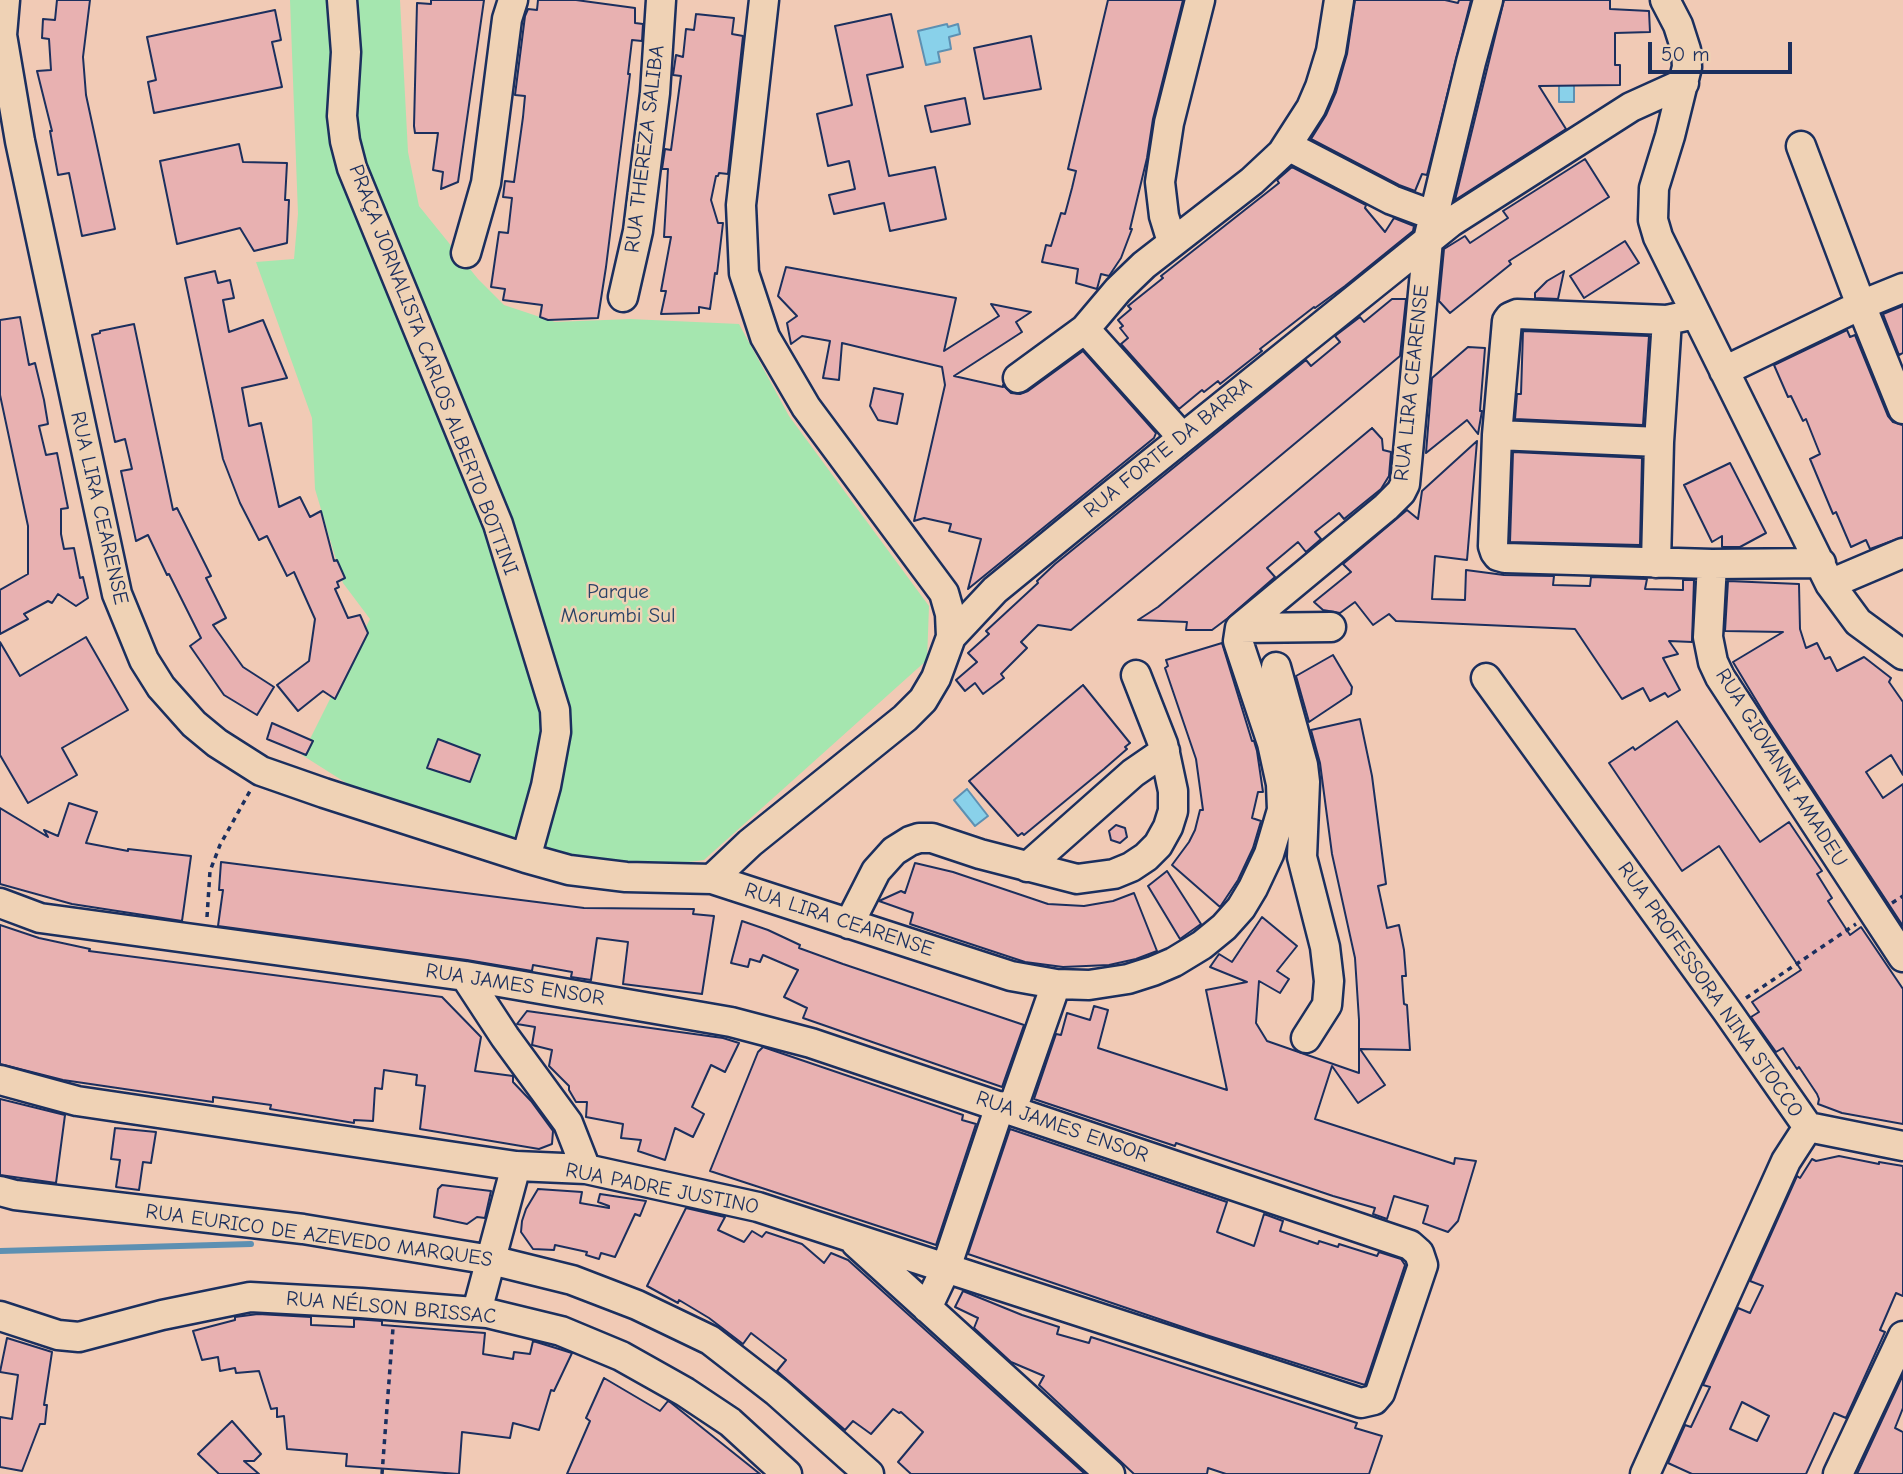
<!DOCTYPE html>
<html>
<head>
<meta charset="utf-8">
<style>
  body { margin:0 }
  #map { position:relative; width:1903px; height:1474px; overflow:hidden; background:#f1cab5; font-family:"Comic Neue",sans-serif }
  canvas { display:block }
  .scale { position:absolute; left:1648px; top:42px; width:144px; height:32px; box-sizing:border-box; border:4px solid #1b2f5e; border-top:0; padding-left:9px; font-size:21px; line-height:24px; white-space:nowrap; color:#1b2f5e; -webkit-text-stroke:5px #efd2b5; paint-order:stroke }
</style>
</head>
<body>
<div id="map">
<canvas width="1903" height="1474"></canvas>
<div class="scale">50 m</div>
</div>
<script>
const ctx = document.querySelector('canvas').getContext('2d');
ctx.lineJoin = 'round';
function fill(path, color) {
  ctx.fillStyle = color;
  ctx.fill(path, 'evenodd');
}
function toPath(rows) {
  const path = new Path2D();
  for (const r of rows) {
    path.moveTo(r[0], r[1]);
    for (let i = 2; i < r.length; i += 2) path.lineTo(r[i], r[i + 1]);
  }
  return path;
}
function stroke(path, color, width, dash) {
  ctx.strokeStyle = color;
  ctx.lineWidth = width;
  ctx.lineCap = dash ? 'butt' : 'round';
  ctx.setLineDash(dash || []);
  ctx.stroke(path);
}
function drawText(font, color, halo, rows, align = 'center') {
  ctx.font = font + ' "Comic Neue",sans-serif';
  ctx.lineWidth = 5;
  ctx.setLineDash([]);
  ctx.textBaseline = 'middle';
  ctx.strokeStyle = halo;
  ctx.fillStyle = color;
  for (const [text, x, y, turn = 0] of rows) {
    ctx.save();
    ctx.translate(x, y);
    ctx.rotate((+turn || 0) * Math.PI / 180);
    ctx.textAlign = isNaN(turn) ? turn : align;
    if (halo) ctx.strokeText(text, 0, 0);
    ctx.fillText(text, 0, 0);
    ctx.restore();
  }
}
fill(toPath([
  [290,0,400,0,408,152,419,206,478,279,504,305,555,322,630,319,739,324,789,416,929,606,927,660,704,860,659,866,571,857,482,835,351,786,302,755,370,619,343,583,315,489,312,418,256,262,294,259,298,214]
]), '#a5e6af');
const water = toPath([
  [947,24,948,27,958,24,960,34,949,37,951,49,938,52,940,62,926,65,918,31,947,24],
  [1559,74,1574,74,1574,102,1559,102,1559,74],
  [967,789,988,816,975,826,954,800,967,789]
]);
fill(water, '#89d1ea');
stroke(water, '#5d90b2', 2);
stroke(toPath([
  [0,1251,251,1244]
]), '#5d90b2', 6);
const building = toPath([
  [57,0,90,0,83,57,86,95,115,229,82,236,69,173,58,175,50,131,52,131,37,71,51,70,49,39,42,38,43,19,55,20,57,0],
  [431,0,484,0,458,182,441,189,443,172,433,170,438,133,415,133,414,126,417,3,431,4,431,0],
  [538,0,576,0,635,8,635,23,643,24,642,41,632,40,628,74,630,74,606,267,598,318,548,320,540,317,542,305,503,300,505,289,491,287,499,232,508,233,512,198,503,197,505,181,514,182,523,117,525,96,515,95,525,16,528,9,537,10,538,0],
  [1108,0,1183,0,1153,119,1147,158,1130,229,1132,229,1121,258,1109,276,1101,274,1097,289,1076,283,1078,269,1042,262,1046,245,1051,246,1061,213,1065,214,1072,188,1076,171,1068,169,1108,0],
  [1355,0,1445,0,1458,3,1459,0,1471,0,1427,175,1422,174,1415,191,1399,185,1311,139,1326,115,1336,92,1347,54,1355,0],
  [1504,0,1610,0,1610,9,1649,11,1650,32,1615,33,1615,65,1620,65,1620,85,1539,86,1566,129,1455,200,1504,0],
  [275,10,281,40,272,42,282,87,154,113,148,82,156,80,147,37,275,10],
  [696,14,734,18,732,34,743,36,728,174,719,173,718,176,716,176,711,200,718,223,723,223,717,274,715,273,710,309,699,307,699,313,661,314,666,291,661,291,671,237,664,237,668,169,662,169,665,149,671,150,681,76,673,75,676,55,683,57,686,29,694,30,696,14],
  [891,14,903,67,867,75,889,176,935,167,946,219,890,231,884,203,834,214,829,195,855,189,849,161,828,166,817,114,852,105,835,26,891,14],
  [1031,36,1041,89,984,99,974,48,1031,36],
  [965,98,970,124,931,132,925,106,965,98],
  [239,144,243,162,287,163,285,200,289,200,287,243,254,251,240,228,177,244,160,161,239,144],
  [1585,159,1609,197,1509,261,1511,264,1450,313,1439,301,1444,249,1465,236,1470,243,1508,218,1503,211,1585,159],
  [1292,167,1366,205,1365,208,1385,232,1394,218,1414,226,1413,231,1345,286,1315,308,1314,307,1260,349,1262,351,1220,384,1218,381,1204,392,1202,390,1179,409,1121,344,1128,338,1120,328,1123,326,1118,320,1131,309,1128,306,1163,278,1161,276,1279,183,1277,180,1292,167],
  [1625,241,1639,263,1584,298,1570,276,1625,241],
  [786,267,956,298,944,351,999,316,991,304,1031,312,1016,322,1022,332,954,376,1003,387,1003,385,1011,393,1020,394,1028,391,1083,351,1156,433,1154,438,968,589,981,539,949,531,951,524,924,518,914,521,945,385,942,367,842,343,839,380,823,378,830,341,802,336,791,344,787,323,797,316,778,296,786,267],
  [215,271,218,283,230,280,234,298,223,300,229,332,263,320,287,378,242,388,249,426,261,423,279,507,300,497,310,517,321,511,334,561,337,560,345,578,337,582,339,587,335,589,348,618,360,615,368,633,335,699,323,691,298,711,277,685,309,661,315,619,294,572,287,576,267,536,259,540,240,503,223,459,185,278,215,271],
  [1564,271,1558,299,1535,298,1535,293,1547,281,1564,271],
  [1392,299,1406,299,1400,356,1071,630,1038,625,1021,642,1027,648,1001,674,1004,678,983,694,975,683,965,691,956,680,977,662,968,653,989,634,986,631,1038,583,1037,581,1055,564,1306,360,1311,366,1340,342,1335,336,1360,317,1364,322,1392,299],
  [1903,306,1903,353,1899,355,1883,314,1903,306],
  [20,317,29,365,35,363,44,400,48,424,39,426,46,455,57,453,68,508,61,509,61,534,64,549,74,548,80,578,83,577,88,598,76,606,58,594,52,603,48,601,24,614,28,619,0,634,0,590,28,574,28,526,0,395,0,320,20,317],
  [134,324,173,510,177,508,211,576,206,578,226,618,213,625,243,667,274,687,257,715,224,695,190,646,201,638,169,574,167,575,148,535,136,541,121,471,132,469,125,439,115,442,92,335,100,333,100,331,134,324],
  [1847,330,1850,337,1855,335,1888,416,1893,422,1903,425,1903,537,1870,549,1866,540,1851,547,1836,512,1833,514,1810,459,1820,454,1806,419,1803,421,1791,396,1788,397,1774,365,1847,330],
  [1523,331,1649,336,1643,425,1515,419,1517,394,1521,394,1523,331],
  [1468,347,1485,348,1480,411,1482,411,1478,434,1467,420,1426,453,1432,378,1468,347],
  [874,388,903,394,897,424,878,420,870,406,874,388],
  [1372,428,1382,439,1383,450,1391,452,1389,476,1381,489,1344,519,1339,513,1315,532,1321,539,1306,552,1298,542,1267,568,1275,577,1228,618,1212,630,1186,630,1187,622,1138,620,1158,607,1372,428],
  [1477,441,1467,560,1435,556,1432,599,1465,600,1466,570,1504,575,1554,576,1553,585,1590,586,1591,577,1647,579,1645,589,1683,590,1683,580,1694,580,1692,642,1669,641,1678,654,1663,658,1680,690,1668,697,1665,693,1650,701,1643,688,1622,699,1575,629,1396,621,1389,614,1373,625,1355,602,1340,613,1323,610,1314,602,1351,572,1343,564,1407,510,1418,519,1422,491,1477,441],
  [1513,452,1642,458,1640,545,1510,542,1513,452],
  [1730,463,1766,533,1740,547,1722,547,1722,536,1712,542,1684,485,1730,463],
  [1728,581,1799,584,1800,629,1806,648,1817,643,1825,659,1830,657,1837,671,1864,657,1891,678,1889,682,1903,702,1903,775,1891,755,1866,772,1883,798,1903,784,1903,926,1768,720,1733,662,1783,632,1725,631,1728,581],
  [86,637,128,710,62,748,77,775,28,803,0,755,0,642,20,676,86,637],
  [1222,643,1252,741,1254,741,1257,751,1263,792,1258,792,1252,818,1261,821,1253,848,1238,880,1220,907,1172,865,1189,842,1195,830,1200,810,1203,810,1196,759,1165,668,1168,666,1166,660,1222,643],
  [1333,655,1352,687,1351,694,1309,722,1296,676,1333,655],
  [1083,685,1130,743,1125,747,1127,749,1104,769,1024,835,1022,833,1018,836,969,781,1083,685],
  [1360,719,1372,776,1386,884,1378,886,1387,928,1399,925,1404,950,1406,976,1402,976,1403,991,1404,1004,1407,1005,1410,1050,1360,1049,1385,1085,1358,1103,1332,1066,1315,1119,1454,1164,1455,1158,1476,1161,1458,1221,1448,1232,1423,1223,1428,1206,1394,1196,1387,1219,1373,1214,1375,1208,1333,1196,1176,1143,1175,1146,1034,1099,1056,1034,1061,1035,1067,1013,1090,1020,1094,1006,1108,1010,1098,1048,1227,1090,1206,990,1247,982,1210,967,1219,954,1232,962,1262,917,1297,946,1277,971,1289,979,1280,993,1259,981,1256,1023,1267,1041,1359,1073,1359,1020,1355,958,1332,854,1320,763,1311,730,1360,719],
  [1677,721,1760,842,1789,822,1822,871,1817,874,1832,898,1828,901,1850,935,1861,927,1903,989,1903,1124,1842,1113,1818,1104,1819,1099,1817,1094,1799,1067,1797,1069,1783,1048,1776,1052,1751,1017,1759,1012,1752,1002,1801,970,1719,846,1682,871,1609,763,1633,747,1635,750,1677,721],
  [272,723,313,741,306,755,267,739,272,723],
  [438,739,480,755,470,782,427,768,438,739],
  [69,803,97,812,86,843,128,851,128,849,191,856,182,921,72,904,0,884,0,808,48,837,44,830,58,836,69,803],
  [1116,825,1125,828,1127,837,1120,843,1111,840,1109,831,1116,825],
  [221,862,584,908,694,909,693,914,714,916,702,994,623,984,628,942,597,938,591,980,571,977,572,972,533,965,532,971,467,960,218,926,223,890,219,890,221,862],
  [915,863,953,872,1048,904,1084,906,1113,901,1134,893,1157,951,1136,959,1109,965,1063,967,1025,962,910,924,913,913,879,901,901,891,905,893,915,863],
  [1167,871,1201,924,1180,939,1148,886,1167,871],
  [742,921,768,930,800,945,799,948,843,964,1024,1025,1002,1087,803,1018,807,1008,784,997,798,970,763,955,760,962,750,959,748,967,731,963,742,921],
  [0,925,39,938,90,949,89,951,442,997,481,1037,475,1071,513,1076,513,1082,531,1101,553,1131,552,1144,539,1149,420,1129,425,1086,416,1085,417,1075,384,1070,382,1089,375,1088,373,1121,354,1120,354,1123,270,1109,271,1105,213,1097,213,1102,63,1080,0,1064,0,925],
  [527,1011,723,1038,739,1043,725,1072,711,1065,692,1107,704,1114,693,1137,675,1128,665,1160,638,1151,641,1140,621,1138,623,1124,586,1117,587,1102,576,1102,569,1090,569,1086,549,1066,552,1050,532,1045,535,1027,517,1024,527,1011],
  [763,1047,963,1115,962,1120,976,1124,936,1245,710,1171,758,1052,763,1047],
  [0,1099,65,1115,56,1183,0,1175,0,1099],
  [115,1128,156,1132,151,1163,143,1162,139,1190,116,1187,120,1160,111,1159,115,1128],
  [1010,1129,1227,1202,1217,1232,1254,1246,1264,1214,1283,1221,1280,1231,1318,1244,1319,1241,1338,1247,1339,1244,1377,1256,1379,1252,1401,1259,1405,1265,1365,1385,1206,1335,968,1254,1010,1129],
  [1839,1156,1879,1164,1879,1162,1903,1166,1903,1296,1896,1293,1880,1330,1885,1332,1846,1418,1834,1413,1806,1474,1692,1474,1668,1463,1685,1425,1691,1427,1710,1387,1703,1385,1738,1308,1750,1313,1763,1286,1750,1281,1797,1176,1800,1178,1812,1159,1816,1161,1839,1156],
  [1742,1402,1769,1416,1757,1441,1730,1429,1742,1402],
  [442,1185,491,1191,485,1218,477,1217,467,1224,434,1217,438,1189,442,1185],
  [538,1189,582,1192,580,1203,609,1208,609,1206,598,1202,600,1194,646,1201,640,1216,635,1214,615,1257,601,1253,599,1259,586,1255,587,1252,555,1245,554,1250,533,1249,521,1232,522,1221,526,1209,538,1189],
  [686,1208,725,1217,718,1230,744,1242,752,1231,762,1237,766,1232,802,1244,824,1263,831,1253,848,1260,1085,1474,911,1474,898,1462,923,1432,901,1412,899,1413,893,1409,871,1434,853,1421,845,1430,777,1371,786,1360,751,1333,743,1344,709,1318,679,1300,678,1303,647,1286,686,1208],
  [963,1291,1022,1315,1059,1327,1057,1334,1089,1343,1091,1337,1357,1423,1355,1428,1382,1436,1369,1474,1226,1474,1208,1468,1207,1474,1134,1474,1039,1385,1044,1376,1011,1362,974,1328,978,1318,955,1307,963,1291],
  [258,1314,311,1317,311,1325,354,1327,354,1319,382,1321,382,1325,485,1333,483,1354,513,1359,514,1352,530,1354,533,1341,572,1353,554,1391,551,1390,539,1430,513,1423,510,1438,462,1432,459,1474,346,1466,347,1454,287,1449,284,1416,277,1417,277,1408,271,1409,259,1371,236,1373,235,1368,220,1371,218,1357,202,1360,193,1331,235,1320,235,1317,258,1314],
  [7,1338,52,1352,44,1405,47,1405,45,1424,40,1424,22,1471,0,1467,0,1417,12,1419,18,1375,0,1372,7,1338],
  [1903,1375,1903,1408,1895,1428,1903,1432,1903,1474,1857,1474,1903,1375],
  [604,1378,660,1411,668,1401,670,1402,760,1474,567,1474,590,1421,586,1418,604,1378],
  [232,1421,261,1454,254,1461,244,1461,259,1474,219,1474,198,1454,232,1421]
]);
fill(building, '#e8b1b1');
stroke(building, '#1b2f5e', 2);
const minor = toPath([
  [5,0,2,35,20,141,117,594,144,660,161,687,194,724,217,743,261,771,324,793,526,858,569,870,626,877,712,879,1011,976,1056,984,1089,985,1128,979,1153,971,1174,962,1202,945,1224,927,1241,908,1253,888,1269,854,1282,810,1281,784,1272,743,1238,641,1240,628,1386,507,1401,492,1405,484,1428,240,1471,62,1488,0],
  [342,0,346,52,342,116,345,141,352,168,498,524,555,710,556,732,546,786,526,858],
  [764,0,741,205,744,273,765,337,806,407,944,593,950,614,951,637],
  [1665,0,1678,25,1686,50,1687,67,1670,136,1654,188,1653,220,1658,237,1830,584,1858,622,1903,655],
  [1288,146,1392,200,1435,216],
  [1801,146,1861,305,1903,409],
  [1172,242,1164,216,1160,182,1169,123,1200,0],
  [466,253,486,183,507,19,513,0],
  [623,297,638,231,655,93,661,0],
  [1695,314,1667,320,1517,314,1510,317,1507,321,1497,435,1493,546,1495,552,1498,556,1505,558,1712,564,1821,563],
  [1085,329,1182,437],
  [1724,371,1861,305,1903,288],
  [1018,378,1085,329,1118,290,1144,265,1252,181,1282,153,1311,108,1320,87,1331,51,1339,0],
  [1497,435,1659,442],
  [1656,563,1659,442,1667,320],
  [1712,564,1708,637,1713,662,1720,677,1903,957],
  [1830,584,1903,553],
  [1240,628,1331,627],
  [1276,667,1303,765,1305,782,1302,857,1325,947,1329,981,1327,1005,1306,1038],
  [1486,678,1727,1011,1808,1127],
  [1027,867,1133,773,1165,751],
  [712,879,750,843,905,718,923,700,936,678,951,637,995,590,1072,527,1451,222,1631,107,1684,83],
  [0,903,40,918,465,976,731,1022,811,1043,1410,1245,1419,1253,1423,1265,1380,1393,1374,1400,1361,1403,758,1207,586,1169,516,1166,77,1101,0,1080],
  [849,924,876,871,894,851,910,841,919,838,932,838,980,854,1077,879,1114,874,1131,867,1146,857,1158,845,1168,827,1173,811,1173,791,1163,744,1136,675],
  [465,976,505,1037,568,1123,586,1169],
  [1012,1110,1056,984],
  [1808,1127,1903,1146],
  [0,1191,15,1195,303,1229,491,1260,572,1280,637,1305,710,1340,777,1392,869,1474],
  [856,1243,1110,1474],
  [927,1308,946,1268,1000,1106],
  [477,1311,516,1166],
  [0,1316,58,1335,79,1337,162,1315,250,1297,361,1303,487,1313,561,1331,621,1356,685,1392,730,1422,787,1474],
  [1645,1474,1786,1161,1808,1127],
  [1838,1474,1903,1336]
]);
stroke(minor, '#1b2f5e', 33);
stroke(toPath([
  [1892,903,1903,896],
  [207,917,210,871,220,845,250,791],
  [1746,998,1856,924],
  [382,1474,393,1328]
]), '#1b2f5e', 3.5, [5, 5]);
stroke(minor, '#efd2b5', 28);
drawText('21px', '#1b2f5e', '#efd2b5', [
  ["RUA THEREZA SALIBA",645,149,-83],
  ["PRAÇA JORNALISTA CARLOS ALBERTO BOTTINI",433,370,69],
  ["RUA LIRA CEARENSE",1412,383,-84],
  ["RUA FORTE DA BARRA",1168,448,-39],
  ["RUA LIRA CEARENSE",99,508,77],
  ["RUA GIOVANNI AMADEU",1781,768,58],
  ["RUA LIRA CEARENSE",839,920,18],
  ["RUA JAMES ENSOR",515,985,9],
  ["RUA PROFESSORA NINA STOCCO",1710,990,55],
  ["RUA JAMES ENSOR",1062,1127,19],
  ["RUA PADRE JUSTINO",662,1189,11],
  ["RUA EURICO DE AZEVEDO MARQUES",319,1236,8],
  ["RUA NÉLSON BRISSAC",391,1308,5]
]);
drawText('21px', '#294166', '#efd2b5', [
  ["Parque",618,592],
  ["Morumbi Sul",618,616]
]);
</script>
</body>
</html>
